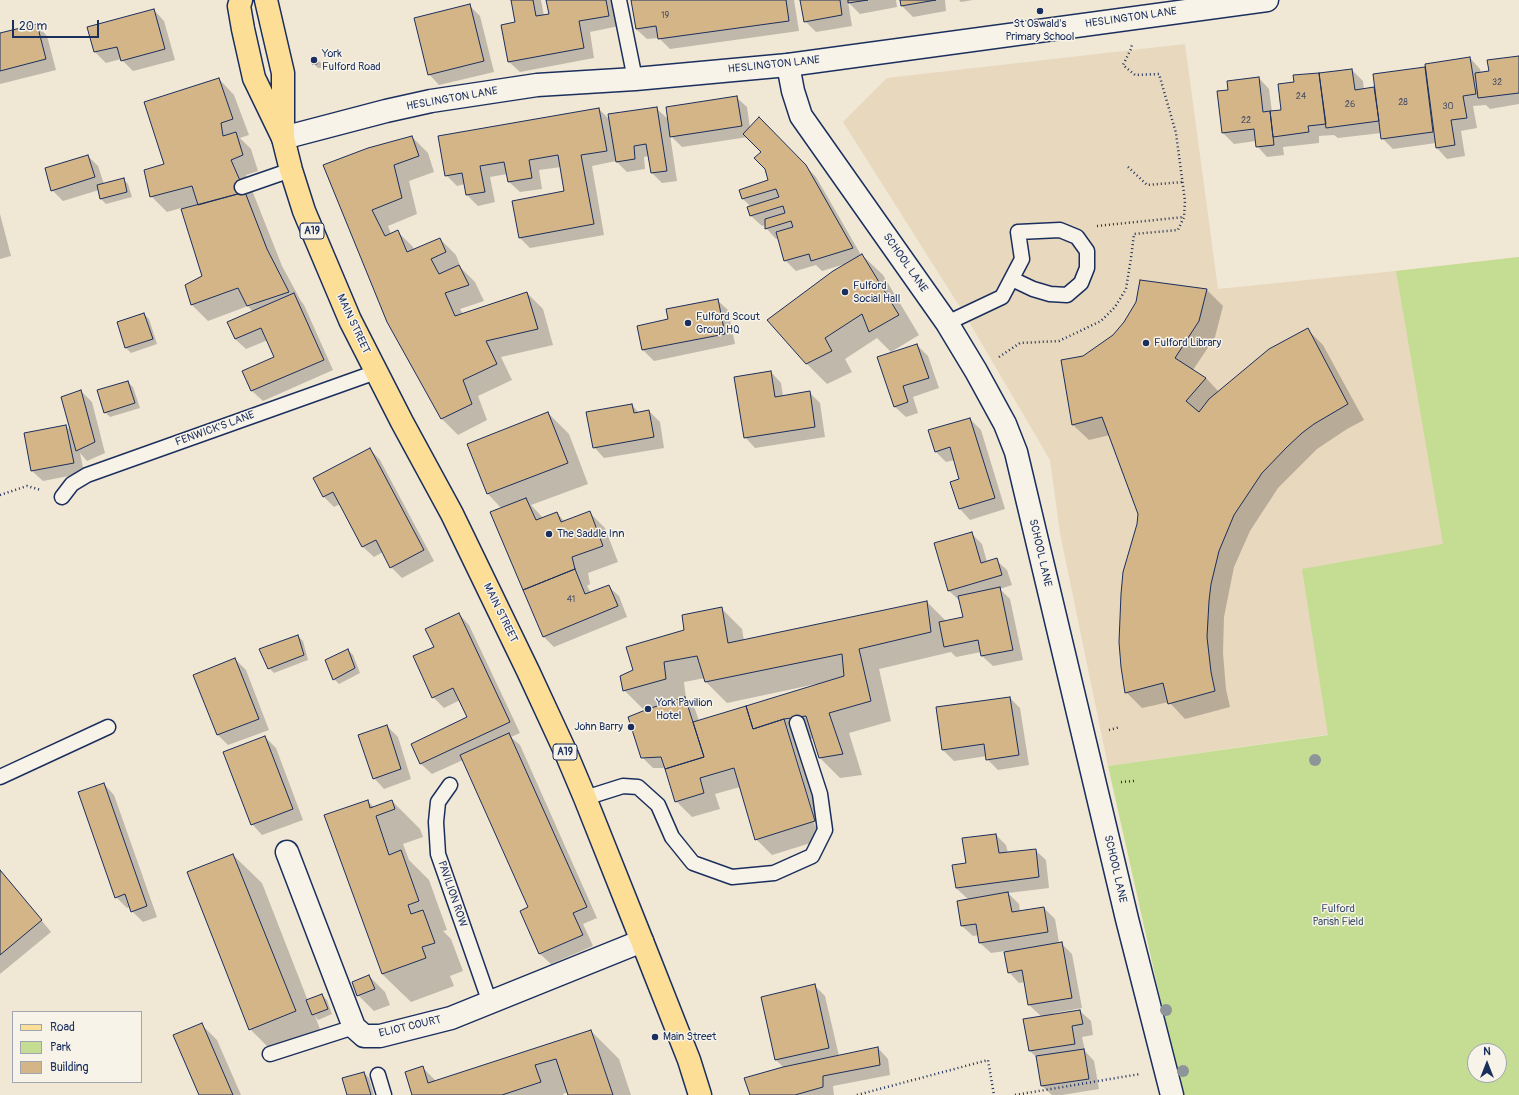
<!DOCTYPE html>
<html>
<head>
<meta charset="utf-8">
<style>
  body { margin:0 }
  #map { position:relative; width:1519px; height:1095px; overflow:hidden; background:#f0e7d5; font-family:Pangolin,sans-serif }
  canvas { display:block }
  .legend { position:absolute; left:12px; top:1011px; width:130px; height:72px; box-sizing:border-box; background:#f7f3e8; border:1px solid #9fa5b1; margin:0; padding:5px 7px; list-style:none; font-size:12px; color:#1b2f5e }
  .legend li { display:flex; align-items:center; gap:8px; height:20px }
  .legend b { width:20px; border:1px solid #9fa5b1 }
  .north { position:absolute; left:1467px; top:1043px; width:40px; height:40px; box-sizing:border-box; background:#f7f3e8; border:1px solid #9fa5b1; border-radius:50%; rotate:0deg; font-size:11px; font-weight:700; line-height:16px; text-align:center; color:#1b2f5e }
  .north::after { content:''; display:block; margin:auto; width:14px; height:18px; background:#1b2f5e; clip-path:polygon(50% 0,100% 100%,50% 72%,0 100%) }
  .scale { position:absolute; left:12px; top:20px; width:87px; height:18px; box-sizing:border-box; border:2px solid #1b2f5e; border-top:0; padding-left:5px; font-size:12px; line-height:14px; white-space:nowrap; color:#1b2f5e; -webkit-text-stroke:3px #f7f3e8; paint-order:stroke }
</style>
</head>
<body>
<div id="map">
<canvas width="1519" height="1095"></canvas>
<ul class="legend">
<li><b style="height:5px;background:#fdde96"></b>Road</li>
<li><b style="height:11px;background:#c4dd93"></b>Park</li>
<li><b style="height:11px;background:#d3b587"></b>Building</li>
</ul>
<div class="north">N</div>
<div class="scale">20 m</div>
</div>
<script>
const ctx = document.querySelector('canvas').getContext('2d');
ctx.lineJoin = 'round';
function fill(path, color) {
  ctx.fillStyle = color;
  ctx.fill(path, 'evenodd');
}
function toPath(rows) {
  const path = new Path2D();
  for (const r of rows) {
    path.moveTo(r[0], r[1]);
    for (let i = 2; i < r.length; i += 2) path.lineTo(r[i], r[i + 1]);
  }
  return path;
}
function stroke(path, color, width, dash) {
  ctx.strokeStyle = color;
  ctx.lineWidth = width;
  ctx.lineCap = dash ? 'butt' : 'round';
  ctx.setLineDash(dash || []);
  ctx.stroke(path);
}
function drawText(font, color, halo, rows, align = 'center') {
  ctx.font = font + ' Pangolin,sans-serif';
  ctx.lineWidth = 3;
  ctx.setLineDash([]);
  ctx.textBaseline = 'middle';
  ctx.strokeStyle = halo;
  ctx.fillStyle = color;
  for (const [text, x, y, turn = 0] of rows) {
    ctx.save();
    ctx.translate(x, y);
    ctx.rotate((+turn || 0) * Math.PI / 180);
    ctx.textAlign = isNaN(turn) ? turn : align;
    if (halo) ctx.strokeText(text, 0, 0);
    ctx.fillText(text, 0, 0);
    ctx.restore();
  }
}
fill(toPath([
  [1185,44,1218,289,1396,271,1519,257,1519,707,1108,766,1060,533,1050,460,965,315,843,122,887,78]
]), '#e7d8be');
fill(toPath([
  [1519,257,1519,1095,1182,1095,1108,766,1328,735,1302,569,1443,544,1396,271],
  [1475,1051,1499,1051,1499,1075,1475,1075]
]), '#c4dd93');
fill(toPath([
  [512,0,541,0,544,16,550,14,547,0,614,0,619,26,590,32,594,58,520,72,509,62,516,23],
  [632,0,794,0,799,31,670,49,659,38,647,39,636,29],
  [801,0,896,0,897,7,860,14,848,2,852,26,816,32,805,21],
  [901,0,945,0,946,11,913,17,902,6],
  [959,0,973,0,961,2],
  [469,5,480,16,494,72,439,85,429,74],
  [154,10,164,21,175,60,133,71,121,59,106,63,95,52,89,27],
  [37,25,47,36,56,70,0,84,0,34],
  [1519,57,1519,104,1490,109,1486,105,1473,106,1477,128,1461,131,1465,156,1447,159,1437,148,1436,143,1393,149,1382,138,1381,133,1338,138,1334,135,1319,136,1319,143,1283,147,1284,155,1267,157,1257,146,1256,141,1234,144,1223,133,1218,92,1229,91,1259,78,1269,89,1272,112,1282,110,1295,83,1352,70,1363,81,1364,90,1374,88,1375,90,1374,75,1427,68,1470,58,1480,69,1481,73,1490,72],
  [316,58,321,63,321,68,318,68,313,63],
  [219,79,234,95,249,135,240,138,251,149,258,171,246,175,282,266,301,301,304,305,333,370,263,401,252,391,244,371,276,357,268,340,246,349,235,339,253,312,248,306,208,321,192,305,186,286,203,276,181,208,167,212,151,196,165,165],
  [736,97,747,107,750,128,759,119,816,177,861,255,862,255,883,275,919,335,891,352,877,338,845,359,852,372,827,384,806,363,845,264,822,271,816,265,796,271,785,260,779,238,776,239,766,228,766,225,762,226,751,216,749,207,751,207,743,199,769,181,762,152,748,137,682,147,670,135,677,181,662,183,652,173,649,156,644,157,645,169,627,172,616,161,592,166,604,235,530,248,520,238,565,192,561,167,539,170,542,189,520,192,509,182,507,174,490,177,495,202,478,206,467,195,465,184,457,186,446,175,599,109,610,120,656,108,669,120],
  [412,137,428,153,434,172,409,181,417,214,388,226,391,234,397,231,413,247,414,250,440,239,456,255,461,268,475,282,484,301,460,309,463,314,527,293,543,309,553,345,501,357,512,380,478,396,487,420,458,435,442,419,388,322,325,166],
  [88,156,98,166,104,184,123,179,128,184,132,197,106,204,101,199,99,190,63,201,52,190],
  [0,214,11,256,0,259],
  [1207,290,1223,306,1215,337,1193,370,1206,378,1219,392,1307,329,1323,345,1364,420,1347,429,1317,449,1278,488,1250,531,1234,567,1224,617,1223,653,1226,689,1230,707,1185,719,1169,702,1142,708,1126,692,1139,514,1110,435,1089,440,1073,425,1083,357],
  [717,300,728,310,735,344,654,361,643,350,638,327,670,320],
  [144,314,149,319,157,344,131,353,126,348],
  [917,345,928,356,939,388,913,397,918,413,906,417,895,407],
  [771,372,781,383,783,396,809,392,820,403,825,437,755,448,745,437],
  [128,382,133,387,140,408,110,417,105,412],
  [81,391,92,402,105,453,87,461,80,453,84,473,43,481,32,471,66,426,71,431],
  [632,405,639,413,649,411,660,422,664,448,604,458,594,447],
  [548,413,569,434,588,484,531,505,543,518,557,513,565,522,590,513,605,528,618,562,588,573,590,584,587,586,591,593,608,586,619,596,627,617,554,647,544,637,491,513,502,509,488,494,468,445],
  [970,419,981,430,1005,509,970,520,960,509,951,482,961,480,955,460,946,462,936,452],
  [370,449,380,460,434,561,402,578,391,567,383,552,374,557,363,547,340,504,334,507,324,497,314,478],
  [971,533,982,544,987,562,996,560,1007,570,1012,585,1000,589,1010,599,1023,660,993,666,982,656,981,652,956,657,951,652,879,669,891,721,849,733,862,775,840,778,820,758,814,738,801,741,830,837,772,855,756,839,740,787,715,794,720,809,692,817,676,801,665,768,653,768,642,757,645,711,624,690,634,671,685,631,721,608,742,629,744,641,927,602,946,621,964,618,960,601,948,590],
  [705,678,706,682,727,703,816,684,816,686,699,721,695,709,686,699,684,682],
  [790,744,792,744,817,826,815,826],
  [459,614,469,625,520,733,511,737,520,745,597,918,583,924,593,946,551,964,540,954,521,912,530,908,463,760,432,774,421,764,412,745,469,718,460,700,444,708,433,697,414,657,435,647],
  [298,636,303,641,308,660,274,673,269,668],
  [348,650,353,655,360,673,339,684,334,679],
  [235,659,246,670,269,730,228,745,218,735,194,675],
  [1010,698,1020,708,1029,765,998,770,987,759,987,756,954,761,943,750,937,708],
  [387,726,398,737,411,779,384,789,374,778],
  [265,737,276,748,303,820,262,835,252,824],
  [104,784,114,795,157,917,143,922,132,911,130,907,127,908,116,897],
  [367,801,374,807,392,801,420,829,423,837,403,844,409,860,429,880,447,930,443,931,451,939,463,971,450,976,454,986,411,1002,382,974],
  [996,835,1006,845,1008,853,1035,850,1046,860,1049,888,1008,893,1019,904,1020,912,1044,908,1055,919,1059,943,1061,943,1072,954,1082,1008,1054,1013,1055,1015,1080,1011,1091,1021,1093,1035,1082,1037,1085,1051,1094,1061,1099,1089,1062,1095,1052,1095,1042,1086,1038,1059,1030,1051,1042,1017,1029,1005,1025,982,1019,983,1009,972,1005,951,991,953,980,943,979,935,973,936,962,926,969,900,956,888,967,864],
  [233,855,262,883,308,1001,322,995,327,1000,332,1014,318,1020,315,1016,324,1040,278,1057,250,1029],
  [0,871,10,882,51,932,0,974],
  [369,976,385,992,390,1005,374,1011,358,995],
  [814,985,825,996,839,1056,878,1048,888,1059,890,1075,833,1086,834,1095,751,1095,784,1068,776,1060],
  [201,1024,217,1040,241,1095,200,1095],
  [591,1031,619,1059,631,1095,569,1095,568,1092,563,1094,563,1095,413,1095,422,1067,436,1081],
  [364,1073,369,1078,374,1095,349,1095]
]), '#0003');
const building = toPath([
  [511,0,533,0,536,16,549,14,546,0,606,0,609,16,579,21,584,48,508,62,501,25,515,22,511,0],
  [631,0,786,0,789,21,658,39,656,26,636,29,631,0],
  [800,0,840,0,842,15,804,22,800,0],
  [848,0,868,0,848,3,848,0],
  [900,0,936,0,901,6,900,0],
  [470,4,484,61,428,75,414,18,470,4],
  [154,9,165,49,121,61,117,47,94,52,87,27,154,9],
  [37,24,46,59,0,71,0,33,37,24],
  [1519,56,1519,93,1478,98,1475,73,1489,71,1487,60,1519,56],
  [312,57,317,57,317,64,312,64,312,57],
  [1470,57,1476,94,1463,96,1467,118,1451,120,1455,145,1436,148,1425,64,1470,57],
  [1425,67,1433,132,1381,139,1373,74,1425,67],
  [1352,69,1355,90,1374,87,1379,121,1326,128,1319,73,1352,69],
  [1319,73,1326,124,1308,126,1309,132,1273,137,1270,111,1281,110,1278,84,1294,82,1293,75,1319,73],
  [1259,77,1263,112,1270,111,1274,145,1256,147,1254,129,1222,133,1217,91,1228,90,1227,81,1259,77],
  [219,78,233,119,221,123,223,136,236,132,243,155,231,160,245,192,198,205,192,186,150,197,144,170,164,164,144,102,219,78],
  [737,96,742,126,670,137,666,107,737,96],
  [657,107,667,171,651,173,646,144,634,146,635,159,616,162,608,114,657,107],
  [599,108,607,151,581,155,594,224,519,238,512,201,564,191,558,155,529,160,532,178,508,182,504,162,480,166,485,192,466,195,462,173,445,176,438,136,599,108],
  [759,117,806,165,853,248,811,261,809,254,784,261,776,232,793,227,791,221,765,229,765,219,785,213,783,206,750,216,747,207,779,197,776,189,742,199,739,190,768,180,765,169,754,158,761,152,743,134,759,117],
  [412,136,419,156,394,165,402,198,372,210,385,236,398,230,407,252,440,238,446,252,431,259,439,274,459,265,469,285,445,293,455,316,527,292,538,329,486,341,497,364,463,380,472,404,441,419,387,322,323,165,368,148,412,136],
  [88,155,95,177,51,191,45,168,88,155],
  [124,178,127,192,100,199,97,185,124,178],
  [245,192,267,249,289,292,247,306,238,288,191,305,185,285,202,276,181,209,245,192],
  [862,254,899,315,869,332,862,314,825,338,832,351,806,364,767,320,833,271,862,254],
  [1140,280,1207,289,1199,321,1175,358,1206,378,1186,401,1199,412,1209,399,1269,349,1308,328,1348,404,1314,424,1302,433,1286,448,1262,473,1234,515,1219,551,1211,584,1209,601,1207,637,1211,672,1215,691,1168,704,1163,683,1125,693,1121,667,1119,642,1121,594,1123,572,1137,524,1138,514,1102,417,1072,425,1061,360,1083,356,1113,335,1124,322,1136,302,1140,280],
  [294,293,324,360,251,391,242,371,274,357,261,328,235,339,227,322,294,293],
  [718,299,725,334,642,350,637,326,668,319,666,309,718,299],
  [144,313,153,339,125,348,117,322,144,313],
  [917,344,929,378,903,386,908,402,894,407,877,357,917,344],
  [771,371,775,397,810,391,815,427,744,438,734,377,771,371],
  [128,381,135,403,104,413,97,390,128,381],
  [81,390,95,442,76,451,61,397,81,390],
  [632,404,634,413,649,410,654,437,593,448,586,412,632,404],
  [548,412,568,463,487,494,467,444,548,412],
  [970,418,995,498,959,509,950,482,959,479,950,447,935,452,928,430,970,418],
  [66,425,74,463,31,471,24,433,66,425],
  [370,448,424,550,390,568,376,540,362,547,333,492,323,497,313,478,370,448],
  [526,498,536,520,557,512,561,522,590,511,603,546,572,557,575,569,523,590,490,512,526,498],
  [972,532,981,563,997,558,1002,575,948,591,934,543,972,532],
  [575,569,585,594,609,585,618,606,543,637,523,590,575,569],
  [1000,587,1013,650,981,656,978,640,944,647,939,622,963,617,958,596,1000,587],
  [927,601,931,632,859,649,871,701,829,713,843,754,819,758,806,716,784,719,753,729,746,706,844,676,842,654,705,682,697,656,664,662,666,679,623,691,620,676,633,670,626,647,684,630,682,615,722,607,728,643,927,601],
  [459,613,510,722,420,764,411,744,467,717,453,688,432,698,413,656,434,647,425,629,459,613],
  [298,635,304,655,268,669,259,649,298,635],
  [348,649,355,668,333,680,325,660,348,649],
  [235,658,259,719,217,735,193,675,235,658],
  [685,697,704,757,665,769,661,757,641,758,628,717,648,709,685,697],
  [1010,697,1019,755,986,760,984,744,942,750,936,707,1010,697],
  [746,706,753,729,784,719,815,821,755,840,734,768,700,778,704,793,675,802,665,769,704,757,693,722,746,706],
  [387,725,401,769,373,779,358,735,387,725],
  [509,733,587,907,573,913,583,935,539,954,520,911,528,907,460,755,509,733],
  [265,736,293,809,251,825,223,752,265,736],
  [104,783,147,906,131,912,125,894,115,898,78,792,104,783],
  [368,800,370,808,392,800,395,809,376,816,389,855,401,850,419,901,408,905,411,914,423,910,435,943,422,947,426,958,382,974,324,815,368,800],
  [996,834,999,853,1036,849,1039,877,956,888,952,865,966,863,962,838,996,834],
  [233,854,296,1011,249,1030,187,872,233,854],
  [0,870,42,920,0,955,0,870],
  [1008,892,1012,912,1044,907,1048,932,979,943,976,924,961,926,957,901,1008,892],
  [1062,942,1072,998,1028,1005,1022,970,1008,973,1004,952,1062,942],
  [369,975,375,989,357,996,352,982,369,975],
  [815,984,829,1048,775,1060,761,997,815,984],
  [322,994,328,1009,312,1015,306,1000,322,994],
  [1080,1010,1083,1024,1072,1026,1075,1044,1029,1051,1023,1019,1080,1010],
  [202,1023,233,1095,199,1095,173,1035,202,1023],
  [591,1030,613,1095,568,1095,556,1059,535,1065,541,1082,502,1095,412,1095,405,1072,423,1066,428,1083,591,1030],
  [878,1047,880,1065,823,1076,823,1087,795,1095,750,1095,744,1078,783,1067,878,1047],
  [1084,1049,1089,1079,1041,1086,1036,1056,1084,1049],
  [364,1072,371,1095,347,1095,342,1078,364,1072]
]);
fill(building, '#d3b587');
stroke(building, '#1b2f5e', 1);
const lane = toPath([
  [619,0,635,79],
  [242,187,291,170],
  [947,323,1002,297,1022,259,1018,232,1060,230,1077,237,1087,251,1087,268,1081,283,1067,295,1050,294,1033,289,1012,279],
  [62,497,72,484,87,475,376,372],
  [0,777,108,727],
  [450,785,438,802,436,822,438,854,490,1003],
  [585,798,623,786,638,787,658,805,672,837,693,863,732,877,774,873,812,856,825,830,820,794,797,723],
  [270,1054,354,1027],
  [378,1075,384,1095]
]);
const street = toPath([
  [788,65,793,91,801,116,947,323,976,371,1005,424,1016,452,1127,919,1172,1095],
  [287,852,354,1027,364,1036,380,1036,451,1018,642,941]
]);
const secondary = toPath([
  [283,138,386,111,431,101,537,85,635,79,788,65,1267,0]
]);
const primary = toPath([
  [241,0,239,6,243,29,254,78,283,138,291,170,304,211,350,320,402,422,452,514,528,671,566,753,585,798,642,941,689,1060,700,1095],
  [266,0,283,73,283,133]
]);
stroke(lane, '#1b2f5e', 17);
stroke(street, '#1b2f5e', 25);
stroke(secondary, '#1b2f5e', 25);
stroke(primary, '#1b2f5e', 25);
stroke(toPath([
  [1128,167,1147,185,1183,182],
  [1097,226,1184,217],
  [999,357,1020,343,1059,341,1101,321,1115,307,1126,289,1131,258,1134,234,1178,230,1184,217,1185,201,1176,133,1159,74,1135,75,1123,65,1131,49,1132,44],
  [0,495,27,486,41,490],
  [1109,730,1120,727],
  [1121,782,1134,781],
  [857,1095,988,1060,994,1095],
  [1015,1095,1140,1074]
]), '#1b2f5e', 2.5, [1, 3]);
stroke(lane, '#f7f3e8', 14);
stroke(street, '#f7f3e8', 22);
stroke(secondary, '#f7f3e8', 22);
stroke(primary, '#fdde96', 22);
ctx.fillStyle = '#8e959a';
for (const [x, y] of [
  [1315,760],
  [1166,1010],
  [1183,1071]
]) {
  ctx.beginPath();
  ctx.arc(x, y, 6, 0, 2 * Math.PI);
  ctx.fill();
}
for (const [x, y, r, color] of [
  [1040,11,4,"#1b2f5e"],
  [314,60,4,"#1b2f5e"],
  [845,292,4,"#1b2f5e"],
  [688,323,4,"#1b2f5e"],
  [1146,343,4,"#1b2f5e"],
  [549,534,4,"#1b2f5e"],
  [648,709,4,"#1b2f5e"],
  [631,727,4,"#1b2f5e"],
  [655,1037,4,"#1b2f5e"]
]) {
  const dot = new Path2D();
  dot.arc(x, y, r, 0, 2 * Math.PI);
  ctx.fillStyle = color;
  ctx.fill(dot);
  stroke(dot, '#f7f3e8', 1.5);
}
drawText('9px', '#495068', null, [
  ["19",665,16],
  ["32",1497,83],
  ["24",1301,97],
  ["28",1403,103],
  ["26",1350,105],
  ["30",1448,107],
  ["22",1246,121],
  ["41",571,600]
]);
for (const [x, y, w] of [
  [312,231,24],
  [565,752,24]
]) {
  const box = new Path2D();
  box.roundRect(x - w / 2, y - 8, w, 16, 3);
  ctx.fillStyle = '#f7f3e8';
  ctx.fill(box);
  stroke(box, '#1b2f5e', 1);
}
drawText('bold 10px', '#1b2f5e', null, [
  ["A19",312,231],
  ["A19",565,752]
]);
drawText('11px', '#1b2f5e', '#f7f3e8', [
  ["HESLINGTON LANE",1131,18,-8],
  ["HESLINGTON LANE",774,65,-6],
  ["HESLINGTON LANE",452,99,-10],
  ["SCHOOL LANE",905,263,55],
  ["MAIN STREET",353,324,65],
  ["FENWICK'S LANE",215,429,-20],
  ["SCHOOL LANE",1040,553,77],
  ["MAIN STREET",500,613,64],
  ["SCHOOL LANE",1115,869,77],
  ["PAVILION ROW",452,894,71],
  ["ELIOT COURT",410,1027,-13]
]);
drawText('11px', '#1b2f5e', '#f7f3e8', [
  ["St Oswald's",1040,24,"center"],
  ["Primary School",1040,37,"center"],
  ["York",322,54],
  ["Fulford Road",322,67],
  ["Fulford",853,286],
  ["Social Hall",853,299],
  ["Fulford Scout",696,317],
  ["Group HQ",696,330],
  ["Fulford Library",1154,343],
  ["The Saddle Inn",557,534],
  ["York Pavilion",656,703],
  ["Hotel",656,716],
  ["John Barry",623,727,"right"],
  ["Main Street",663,1037]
], 'left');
drawText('11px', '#3d5269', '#f7f3e8', [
  ["Fulford",1338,909],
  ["Parish Field",1338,922]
]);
</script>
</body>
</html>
